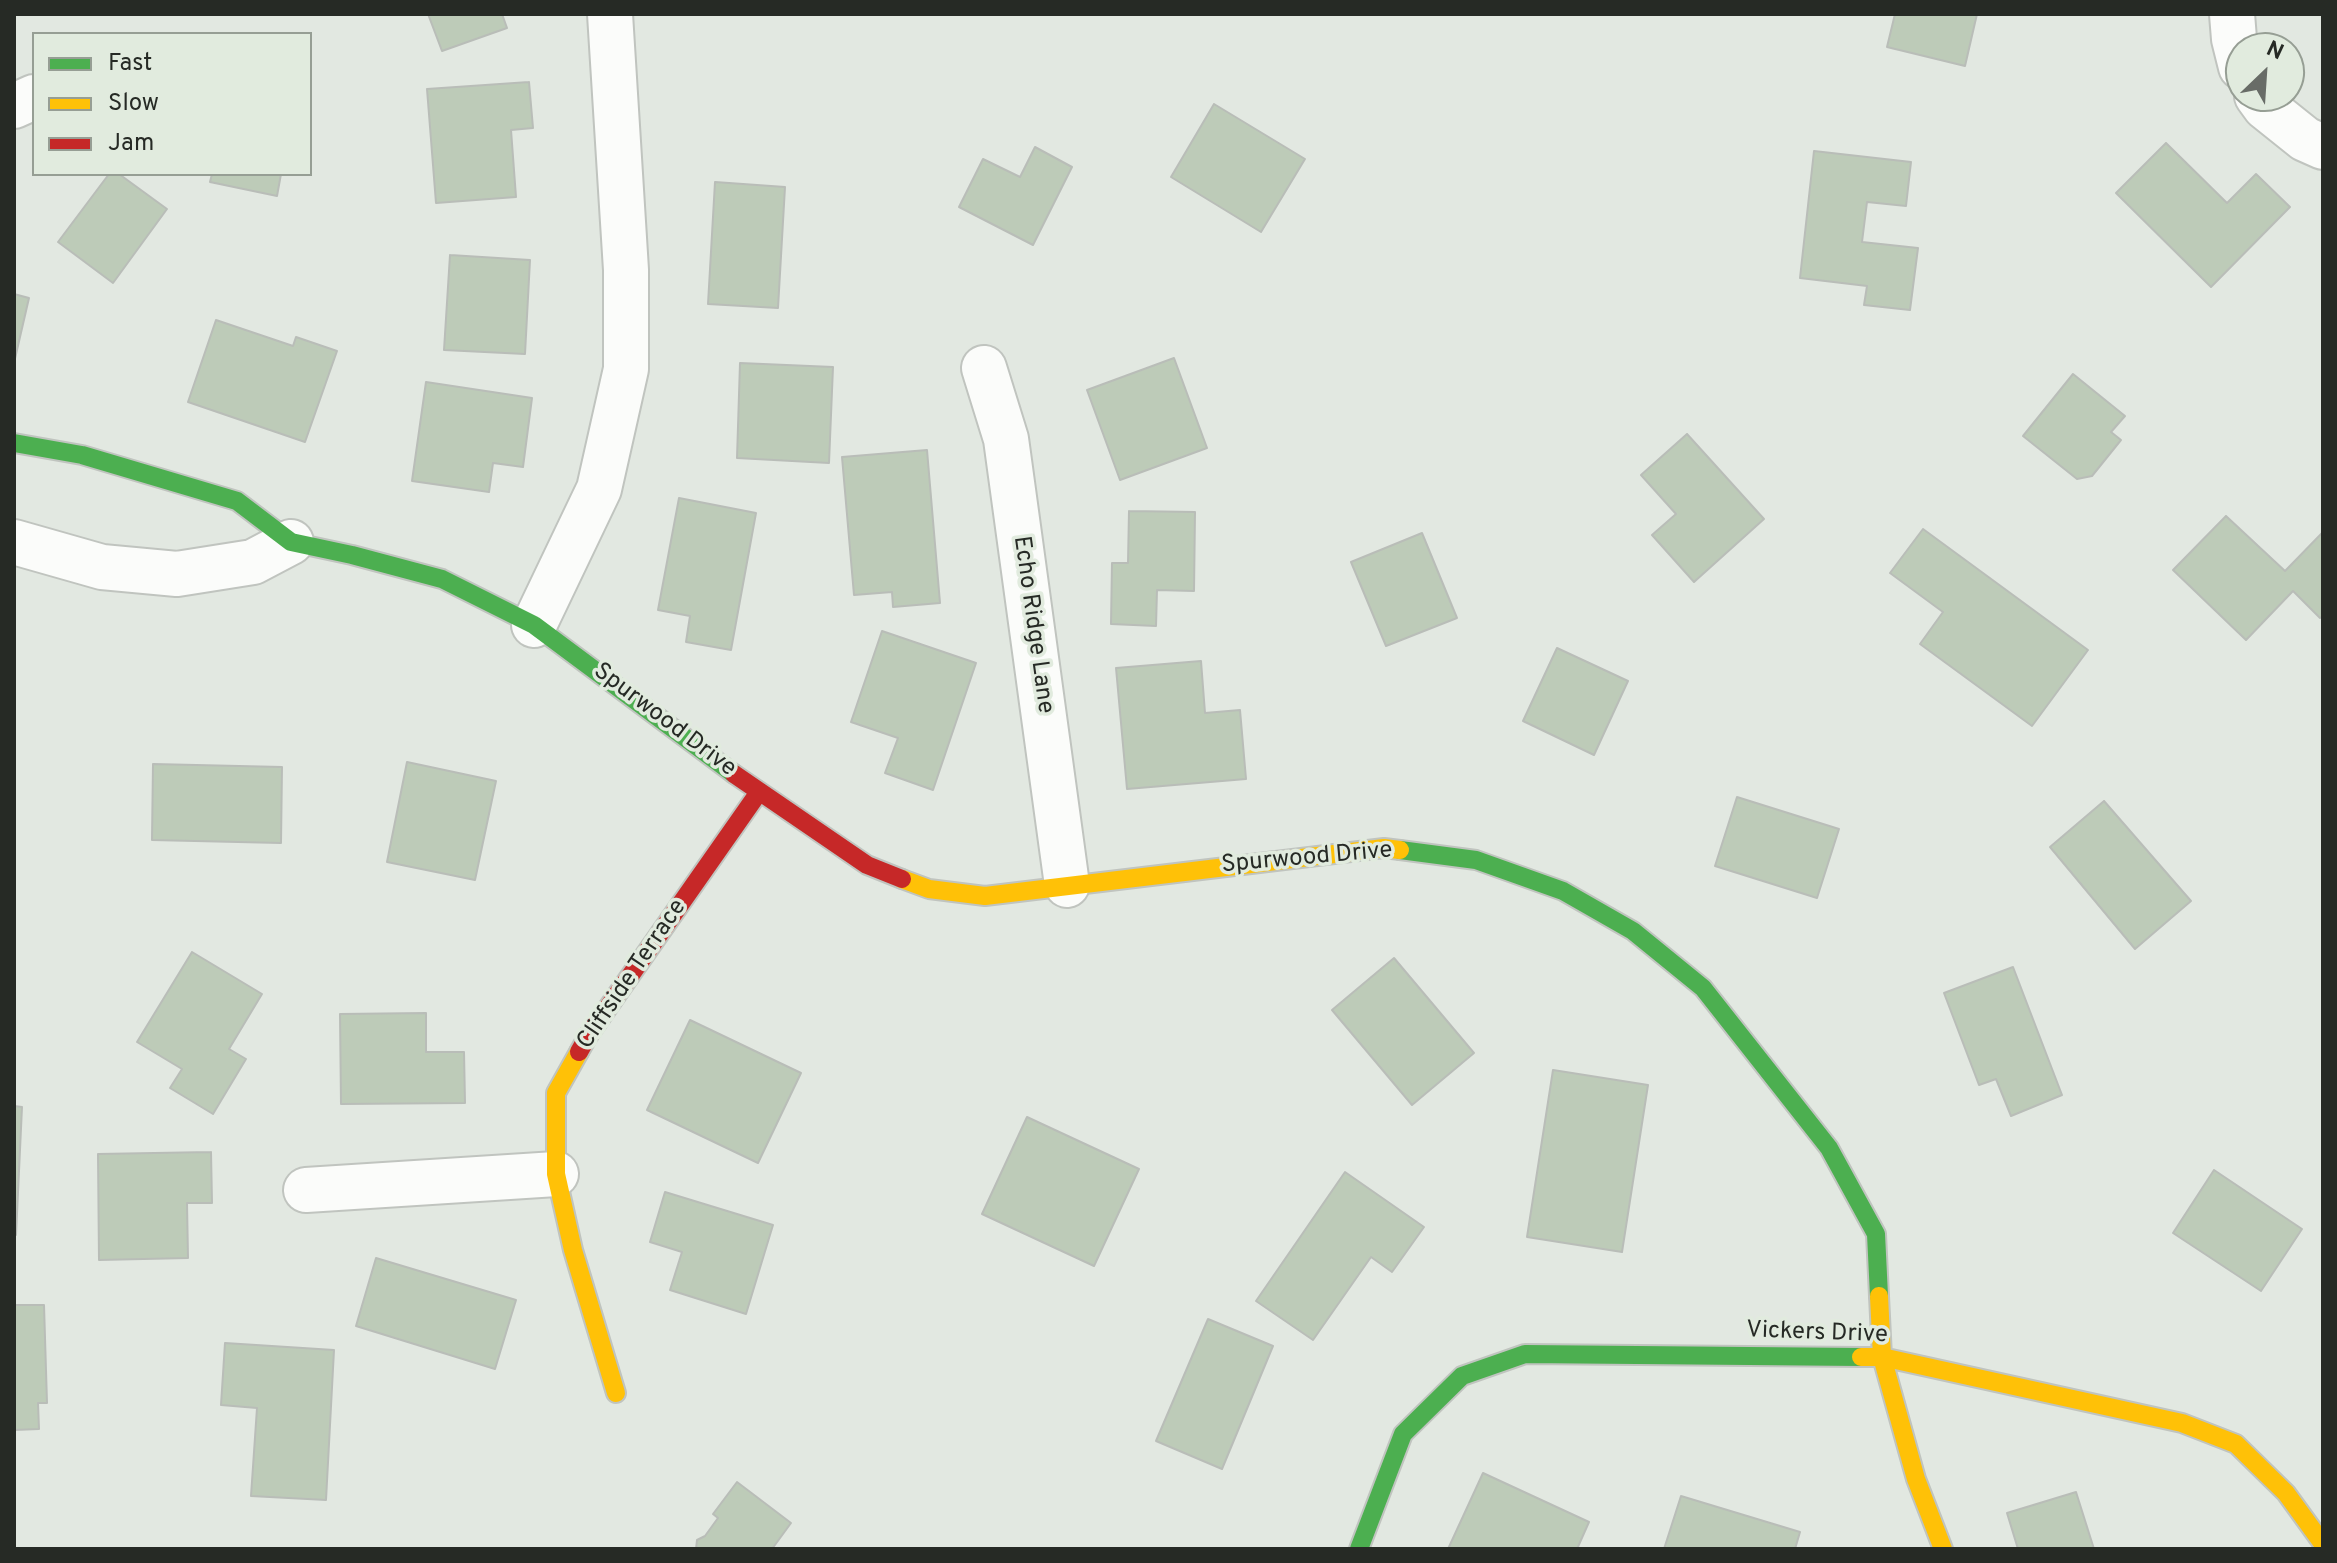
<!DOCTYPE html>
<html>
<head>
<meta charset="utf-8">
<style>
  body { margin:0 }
  #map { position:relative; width:2337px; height:1563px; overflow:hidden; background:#e2e8e1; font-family:Overpass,sans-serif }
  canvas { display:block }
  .frame { position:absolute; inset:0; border:16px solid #262a25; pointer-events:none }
  .legend { position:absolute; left:32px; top:32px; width:280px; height:144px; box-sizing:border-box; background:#e1ebde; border:2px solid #969e94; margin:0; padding:10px 14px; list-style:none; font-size:24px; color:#262a25 }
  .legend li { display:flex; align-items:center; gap:16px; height:40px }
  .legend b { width:40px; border:2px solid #969e94 }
  .north { position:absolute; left:2225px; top:32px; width:80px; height:80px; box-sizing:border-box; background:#e1ebde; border:2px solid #969e94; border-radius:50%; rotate:25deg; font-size:22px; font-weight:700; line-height:32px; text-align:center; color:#262a25 }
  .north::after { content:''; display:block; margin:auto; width:28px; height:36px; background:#686c67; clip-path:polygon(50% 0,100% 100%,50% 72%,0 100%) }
</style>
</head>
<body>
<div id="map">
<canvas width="2337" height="1563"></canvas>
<div class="frame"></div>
<ul class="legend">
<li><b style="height:10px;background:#4caf50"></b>Fast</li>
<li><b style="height:10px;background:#ffc107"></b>Slow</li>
<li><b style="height:10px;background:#c62828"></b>Jam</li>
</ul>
<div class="north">N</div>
</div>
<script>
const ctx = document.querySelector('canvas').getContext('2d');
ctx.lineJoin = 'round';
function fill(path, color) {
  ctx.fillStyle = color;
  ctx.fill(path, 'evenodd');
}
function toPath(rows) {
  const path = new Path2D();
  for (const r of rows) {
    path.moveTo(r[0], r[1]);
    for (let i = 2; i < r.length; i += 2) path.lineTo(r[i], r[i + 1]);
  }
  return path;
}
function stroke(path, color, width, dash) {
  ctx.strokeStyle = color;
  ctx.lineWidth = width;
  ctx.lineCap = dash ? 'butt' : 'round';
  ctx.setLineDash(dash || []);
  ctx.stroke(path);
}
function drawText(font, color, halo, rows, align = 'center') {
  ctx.font = font + ' Overpass,sans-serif';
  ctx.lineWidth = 7;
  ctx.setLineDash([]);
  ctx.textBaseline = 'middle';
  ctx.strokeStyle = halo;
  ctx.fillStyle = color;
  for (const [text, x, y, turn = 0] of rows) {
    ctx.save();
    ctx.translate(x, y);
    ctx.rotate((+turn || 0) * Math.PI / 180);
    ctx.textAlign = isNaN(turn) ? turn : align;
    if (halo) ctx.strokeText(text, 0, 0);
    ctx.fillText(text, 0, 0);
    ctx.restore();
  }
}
const building = toPath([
  [428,14,502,14,507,28,442,51,428,14],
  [1895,14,1977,14,1965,66,1887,47,1895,14],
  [529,82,533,128,511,130,516,197,436,203,427,89,529,82],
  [1214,104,1305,159,1261,232,1171,177,1214,104],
  [2166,143,2227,203,2256,174,2290,207,2211,287,2116,193,2166,143],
  [1035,147,1072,167,1033,245,959,207,983,159,1020,177,1035,147],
  [1814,151,1911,162,1906,206,1867,202,1862,242,1918,248,1910,310,1864,305,1867,286,1800,278,1814,151],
  [109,174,119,174,167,209,113,283,58,242,109,174],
  [212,174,281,174,277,196,210,182,212,174],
  [715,182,785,187,778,308,708,304,715,182],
  [450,255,530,260,525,354,444,350,450,255],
  [14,294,29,298,14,363,14,294],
  [216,320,293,346,296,337,337,351,305,442,188,402,216,320],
  [1174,358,1207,448,1120,480,1087,390,1174,358],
  [740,363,833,367,829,463,737,458,740,363],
  [2073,374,2125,416,2111,432,2121,440,2092,476,2077,479,2023,436,2073,374],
  [426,382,532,398,523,467,493,463,489,492,412,481,426,382],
  [1687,434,1764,519,1694,582,1652,535,1676,514,1641,475,1687,434],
  [927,450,940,603,893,607,892,592,854,595,842,457,927,450],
  [679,498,756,513,731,650,686,642,690,616,658,610,679,498],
  [1129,511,1195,512,1194,591,1157,590,1156,626,1111,624,1112,563,1128,563,1129,511],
  [2226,516,2285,571,2323,532,2323,616,2320,618,2293,591,2246,640,2173,570,2226,516],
  [1923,529,2088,650,2032,726,1920,644,1943,612,1890,573,1923,529],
  [1422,533,1457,618,1386,646,1351,562,1422,533],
  [882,631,976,663,933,790,885,773,898,738,851,722,882,631],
  [1557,648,1628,681,1594,755,1523,721,1557,648],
  [1201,661,1205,713,1240,710,1246,779,1127,789,1116,668,1201,661],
  [407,762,496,781,475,880,387,862,407,762],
  [153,764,282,767,281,843,152,840,153,764],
  [1737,797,1839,829,1817,898,1715,866,1737,797],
  [2104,801,2191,901,2135,949,2050,847,2104,801],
  [192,952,262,994,229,1049,246,1059,213,1114,170,1088,182,1069,137,1042,192,952],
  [1394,958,1474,1053,1412,1105,1332,1010,1394,958],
  [2013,967,2062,1095,2011,1116,1996,1079,1979,1085,1944,993,2013,967],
  [426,1013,426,1052,464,1052,465,1103,341,1104,340,1014,426,1013],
  [690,1020,801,1073,758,1163,647,1110,690,1020],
  [1553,1070,1648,1085,1622,1252,1527,1237,1553,1070],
  [14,1106,22,1107,16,1235,14,1235,14,1106],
  [1027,1117,1139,1169,1094,1266,982,1214,1027,1117],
  [211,1152,212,1203,187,1203,188,1258,99,1260,98,1154,211,1152],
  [2214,1170,2302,1229,2261,1291,2173,1233,2214,1170],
  [1345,1172,1424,1227,1392,1272,1371,1257,1313,1340,1256,1301,1345,1172],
  [665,1192,773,1225,746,1314,670,1290,682,1252,650,1242,665,1192],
  [376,1258,516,1300,495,1369,356,1326,376,1258],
  [14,1305,44,1305,47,1403,38,1403,39,1429,14,1430,14,1305],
  [1208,1319,1273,1346,1222,1469,1156,1441,1208,1319],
  [225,1343,334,1350,326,1500,251,1496,257,1408,221,1405,225,1343],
  [1483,1473,1589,1522,1577,1549,1448,1549,1483,1473],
  [737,1482,791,1523,772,1549,696,1549,697,1540,705,1536,718,1518,713,1514,737,1482],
  [2076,1492,2094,1549,2018,1549,2007,1513,2076,1492],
  [1681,1496,1800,1532,1795,1549,1664,1549,1681,1496]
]);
fill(building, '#bdcbb8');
stroke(building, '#b9bdb8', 2);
const street = toPath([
  [2232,14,2234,39,2241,67],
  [2257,96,2265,107,2305,139,2323,147],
  [14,106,34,97],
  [984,368,1006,439,1067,885],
  [14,542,102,567,177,574,253,562,291,542],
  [534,625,599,489,626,369,626,270,610,14],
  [306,1190,556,1174]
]);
const fast = toPath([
  [14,443,82,455,237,501,291,542,352,555,442,579,534,625,734,774],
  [1400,850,1476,860,1563,891,1633,931,1703,988,1829,1148,1876,1234,1879,1296],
  [1359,1549,1403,1434,1462,1376,1525,1354,1861,1357]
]);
const slow = toPath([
  [902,879,929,889,985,896,1384,848,1400,850],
  [579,1052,556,1093,556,1174,573,1250,616,1393],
  [1879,1296,1882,1357,1916,1479,1943,1549],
  [1861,1357,1882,1357,2182,1423,2236,1444,2286,1493,2323,1544]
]);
const jam = toPath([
  [734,774,867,865,902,879],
  [579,1052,588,1036,759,792]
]);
stroke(street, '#c0c4bf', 48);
stroke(fast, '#c0c4bf', 22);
stroke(slow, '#c0c4bf', 22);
stroke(jam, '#c0c4bf', 22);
stroke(street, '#fbfcfa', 44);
stroke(fast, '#4caf50', 18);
stroke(slow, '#ffc107', 18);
stroke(jam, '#c62828', 18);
drawText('24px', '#262a25', '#e1ebde', [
  ["Echo Ridge Lane",1032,625,82],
  ["Spurwood Drive",664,721,37],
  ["Spurwood Drive",1307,859,-5],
  ["Cliffside Terrace",633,975,-56],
  ["Vickers Drive",1817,1334,2]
]);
</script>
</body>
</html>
